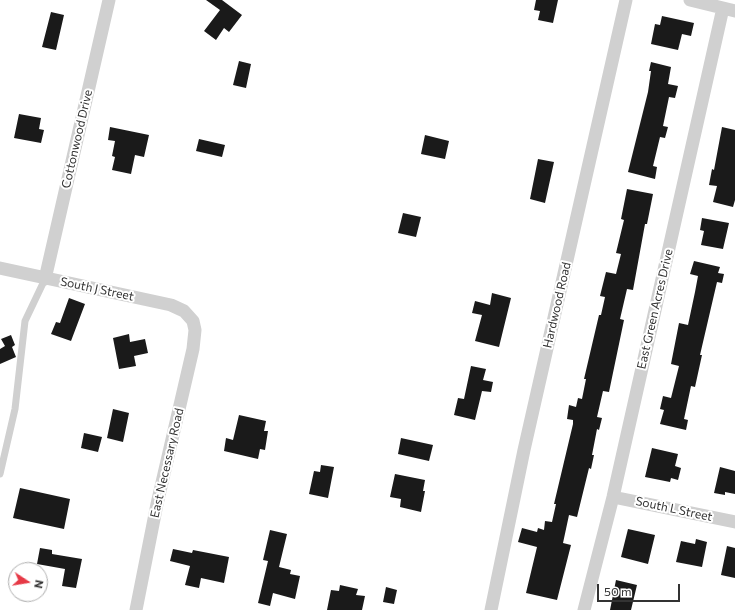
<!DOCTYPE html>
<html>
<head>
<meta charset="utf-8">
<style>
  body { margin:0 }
  #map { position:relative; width:735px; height:610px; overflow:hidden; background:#fff; font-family:Commissioner,sans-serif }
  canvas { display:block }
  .north { position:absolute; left:8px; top:562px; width:40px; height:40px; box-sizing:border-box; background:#fff; border:1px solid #adadad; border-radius:50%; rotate:102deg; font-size:11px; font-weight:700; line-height:16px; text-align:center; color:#333 }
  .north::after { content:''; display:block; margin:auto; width:14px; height:18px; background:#e63946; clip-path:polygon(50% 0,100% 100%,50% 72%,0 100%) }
  .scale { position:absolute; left:597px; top:584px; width:83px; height:18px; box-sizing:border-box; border:2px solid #333; border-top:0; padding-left:5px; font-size:12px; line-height:14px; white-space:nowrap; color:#333; -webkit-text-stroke:3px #fff; paint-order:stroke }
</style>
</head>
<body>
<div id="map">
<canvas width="735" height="610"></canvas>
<div class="north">N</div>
<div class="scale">50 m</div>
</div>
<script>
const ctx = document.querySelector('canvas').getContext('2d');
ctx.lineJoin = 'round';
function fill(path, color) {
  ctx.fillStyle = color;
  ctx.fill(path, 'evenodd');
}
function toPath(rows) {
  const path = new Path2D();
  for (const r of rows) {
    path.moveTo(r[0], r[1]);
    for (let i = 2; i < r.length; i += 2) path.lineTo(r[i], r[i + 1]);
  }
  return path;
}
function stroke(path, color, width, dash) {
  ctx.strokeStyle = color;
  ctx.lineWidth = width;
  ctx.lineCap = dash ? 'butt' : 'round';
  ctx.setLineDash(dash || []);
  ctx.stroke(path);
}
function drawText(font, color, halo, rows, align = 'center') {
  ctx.font = font + ' Commissioner,sans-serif';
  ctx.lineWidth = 4;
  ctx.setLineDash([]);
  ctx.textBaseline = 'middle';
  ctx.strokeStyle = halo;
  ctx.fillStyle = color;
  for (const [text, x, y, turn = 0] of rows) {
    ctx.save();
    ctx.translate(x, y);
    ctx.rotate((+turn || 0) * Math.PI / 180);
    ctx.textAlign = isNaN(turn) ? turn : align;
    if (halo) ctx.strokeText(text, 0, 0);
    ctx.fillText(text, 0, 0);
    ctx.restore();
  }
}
fill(toPath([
  [206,0,222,0,242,15,229,32,224,28,216,40,204,31,220,10],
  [536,0,558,0,553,23,538,20,540,11,534,10],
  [51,12,64,15,56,50,42,47],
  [662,16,694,23,691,36,682,34,678,50,651,44,655,24,660,25],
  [239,61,251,64,246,88,233,85],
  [651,62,671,67,668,84,678,86,675,98,669,97,663,126,668,127,665,138,660,137,653,166,657,167,655,179,628,172,648,92,651,71,649,71],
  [19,114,41,118,39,129,44,130,41,143,14,138],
  [110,127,149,135,144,157,135,155,131,174,112,170,115,157,112,156,115,141,108,140],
  [722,127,735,130,735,200,733,207,713,202,717,186,709,185,712,169,714,170],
  [425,135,449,141,445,159,421,154],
  [199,139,225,145,222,157,196,151],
  [538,159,554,162,545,203,530,199],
  [627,189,653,194,647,224,645,224,633,290,627,289,620,319,624,320,609,392,603,391,597,417,602,418,599,430,597,429,592,455,594,455,591,469,589,468,577,517,569,515,563,543,571,545,557,600,526,593,537,547,518,542,522,528,537,532,538,528,544,530,545,521,552,522,556,504,554,504,573,424,573,420,567,419,569,405,576,407,578,398,582,399,586,379,584,379,599,315,601,315,605,297,600,296,606,272,616,274,621,254,616,253,624,220,621,219],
  [403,213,421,217,416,237,398,233],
  [702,218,729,223,723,249,701,245,704,231,700,230],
  [694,261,720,267,718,273,724,274,722,283,717,282,700,355,702,355,695,387,691,386,684,419,688,420,686,430,660,424,664,410,660,409,663,396,671,398,679,366,671,364,679,323,688,325,695,292,698,276,690,274],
  [492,293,511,298,499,347,475,341,482,315,472,313,475,301,490,305],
  [69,298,85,304,71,341,51,334,56,322,60,323],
  [129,334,130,342,145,339,148,353,134,356,136,366,119,369,113,338],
  [11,335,15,345,12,347,16,357,0,364,0,349,5,346,1,339],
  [471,366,486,369,483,380,493,382,491,392,482,391,475,420,454,415,458,398,464,399],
  [113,409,129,413,123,442,107,438],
  [239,415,266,421,264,431,268,431,265,450,260,449,258,459,224,451,226,438,233,440],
  [84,433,102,437,98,452,81,448],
  [401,438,433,445,429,461,398,454],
  [652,448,678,454,675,466,681,468,678,480,671,478,670,482,645,477],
  [321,465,334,467,328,498,309,494,314,471,320,472],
  [720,467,735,471,735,494,725,492,725,495,714,493],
  [395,474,425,480,423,491,425,491,421,512,400,507,401,499,390,497],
  [20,488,70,499,64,529,13,518],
  [628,529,655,535,648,564,621,557],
  [270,530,287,534,279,567,291,570,290,574,300,576,295,599,273,593,270,606,258,603,268,561,263,560],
  [696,539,707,542,702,567,676,562,681,541,695,544],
  [727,546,735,548,735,578,721,575],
  [40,548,52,550,52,554,82,559,76,588,62,586,65,569,37,564],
  [173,549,192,553,193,550,229,557,224,583,201,578,199,588,185,585,190,566,170,561],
  [616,580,637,585,631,610,610,610],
  [340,585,358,589,356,595,365,596,362,610,327,610,331,590,339,591],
  [386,587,397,590,394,604,383,602]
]), '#1a1a1a');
stroke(toPath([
  [0,474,15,409,25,321,45,279]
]), '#d0d0d0', 7);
stroke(toPath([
  [690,0,735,11],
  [0,268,171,305,184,311,193,321,195,330,193,349,157,504,136,610],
  [45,279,109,0],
  [613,497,735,522],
  [491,610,524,450,626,0],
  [584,610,613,497,723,8]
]), '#d0d0d0', 13);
drawText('12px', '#333', '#fff', [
  ["Cottonwood Drive",77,139,-77],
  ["South J Street",97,289,12],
  ["Hardwood Road",557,305,-77],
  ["East Green Acres Drive",655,309,-77],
  ["East Necessary Road",167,463,-77],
  ["South L Street",674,509,12]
]);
</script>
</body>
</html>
